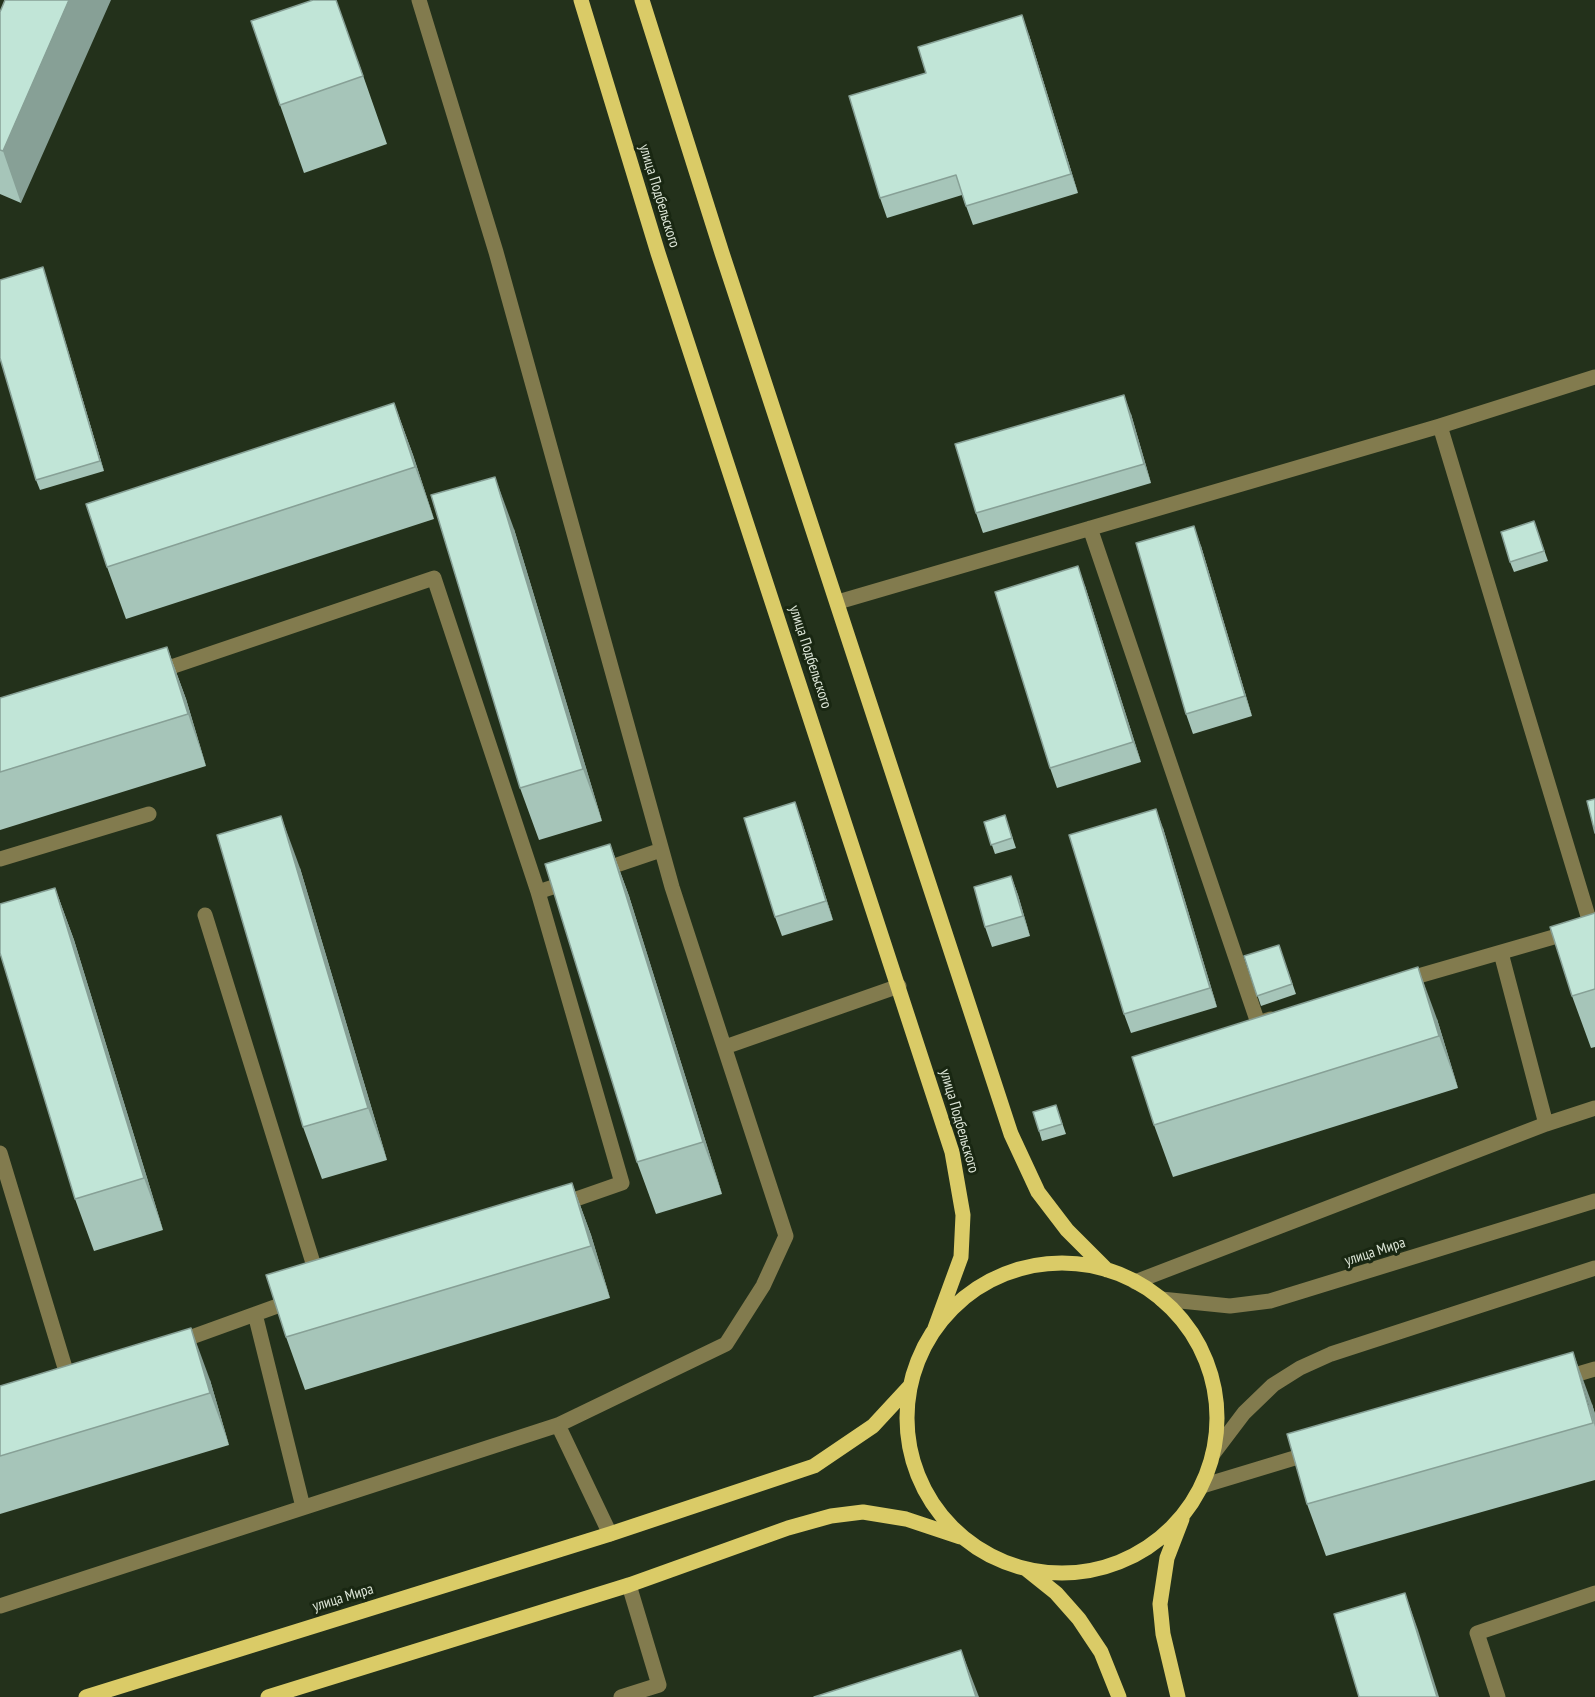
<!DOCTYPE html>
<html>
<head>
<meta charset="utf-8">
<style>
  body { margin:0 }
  canvas { display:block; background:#23311b }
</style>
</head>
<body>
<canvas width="1595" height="1697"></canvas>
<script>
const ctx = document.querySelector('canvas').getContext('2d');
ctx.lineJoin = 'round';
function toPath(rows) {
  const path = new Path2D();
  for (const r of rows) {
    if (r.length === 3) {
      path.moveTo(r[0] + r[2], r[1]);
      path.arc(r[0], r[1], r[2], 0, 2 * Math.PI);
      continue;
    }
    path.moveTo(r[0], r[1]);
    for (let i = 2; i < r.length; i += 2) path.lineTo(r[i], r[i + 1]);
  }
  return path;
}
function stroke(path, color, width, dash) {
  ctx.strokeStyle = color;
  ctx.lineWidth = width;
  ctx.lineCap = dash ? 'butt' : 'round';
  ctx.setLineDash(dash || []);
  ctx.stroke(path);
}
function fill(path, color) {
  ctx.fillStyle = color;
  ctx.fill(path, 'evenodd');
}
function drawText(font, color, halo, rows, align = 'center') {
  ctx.font = font + ' "PT Sans Narrow",sans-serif';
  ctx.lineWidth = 6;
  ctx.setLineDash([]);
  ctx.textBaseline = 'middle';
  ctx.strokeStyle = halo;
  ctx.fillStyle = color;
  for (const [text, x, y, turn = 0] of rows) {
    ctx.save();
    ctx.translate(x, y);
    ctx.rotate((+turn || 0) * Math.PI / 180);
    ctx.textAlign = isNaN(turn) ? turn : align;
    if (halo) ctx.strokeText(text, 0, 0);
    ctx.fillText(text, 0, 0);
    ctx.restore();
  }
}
stroke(toPath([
  [1440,426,1595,377],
  [1090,528,1258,1023,1271,1019],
  [838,602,1440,426,1591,926,1595,925],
  [174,666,434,578,538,892,571,881],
  [0,859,149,814],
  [599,871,661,850],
  [538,892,622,1183,559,1205],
  [205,915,318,1279],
  [1501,953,1546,1124],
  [1401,981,1571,932],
  [725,1047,899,986],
  [0,1153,69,1381],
  [1135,1282,1546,1124,1595,1108],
  [1161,1299,1230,1306,1270,1301,1595,1201],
  [255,1314,303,1507],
  [175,1343,294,1300],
  [1561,1379,1595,1369],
  [558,1425,610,1534],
  [1213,1454,1244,1413,1273,1385,1300,1368,1331,1354,1595,1268],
  [1202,1486,1311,1453],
  [0,1606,558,1425,726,1344,763,1286,786,1236,672,887,496,252,419,0],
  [621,1697,659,1685,629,1585],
  [1498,1697,1477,1633,1595,1593]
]), '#827b4e', 15);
stroke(toPath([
  [581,0,658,253,952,1152,963,1215,961,1257,935,1328],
  [642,0,722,253,1011,1134,1038,1192,1067,1230,1107,1270],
  [1062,1418,155],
  [1026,1569,1056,1593,1079,1619,1101,1652,1119,1697],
  [86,1697,610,1534,814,1466,873,1426,910,1386],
  [268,1697,629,1585,788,1528,831,1516,863,1512,906,1519,960,1537],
  [1178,1697,1163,1634,1160,1604,1167,1558,1182,1519]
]), '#dacb67', 15);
fill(toPath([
  [0,12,21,203,0,194],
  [1029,35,1078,193,973,225,962,195,887,218,880,198,926,73],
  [358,61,387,144,304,173,280,105],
  [46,277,104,471,40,490,36,480],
  [394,403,413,455,434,519,126,619,107,567],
  [1131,414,1151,483,983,533,976,513],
  [1534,521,1548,561,1514,572,1510,562],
  [514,529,602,821,539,840,520,788],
  [1201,546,1252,716,1193,734,1186,714],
  [1085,586,1141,762,1057,788,1050,768],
  [167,647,186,699,206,766,0,830,0,698],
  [1005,815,1016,848,995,854,984,822],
  [802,822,833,920,782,936,775,917],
  [1163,828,1217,1007,1131,1033,1124,1014],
  [610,844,629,896,722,1194,656,1214,637,1162],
  [300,868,387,1160,322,1179,303,1127],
  [1011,876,1018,895,1030,936,992,947,985,927],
  [55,888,74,940,163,1230,94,1251,75,1199],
  [1595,913,1595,1047,1591,1048,1572,996],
  [1279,945,1296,994,1261,1006,1244,956],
  [1437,1019,1458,1088,1173,1177,1154,1125],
  [1056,1105,1066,1134,1042,1141,1039,1131],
  [572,1183,591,1235,610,1298,305,1390,286,1337],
  [210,1380,229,1445,0,1514,0,1386],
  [1592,1404,1595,1414,1595,1480,1326,1556,1307,1504]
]), '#a6c5b9');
fill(toPath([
  [69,0,111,0,21,203,3,151],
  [1022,15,1029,35,1078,193,1071,174],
  [43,267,46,277,104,471,100,461],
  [1124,395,1131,414,1151,483,1144,464],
  [394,403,413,455,434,519,415,467],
  [495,477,514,529,602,821,583,769],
  [1194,526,1201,546,1252,716,1245,696],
  [1078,566,1085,586,1141,762,1133,742],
  [167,647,186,699,206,766,188,714],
  [795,802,802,822,833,920,826,901],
  [1156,809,1163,828,1217,1007,1210,988],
  [281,816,300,868,387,1160,368,1108],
  [610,844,629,896,722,1194,703,1142],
  [1011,876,1018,895,1030,936,1023,916],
  [55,888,74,940,163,1230,144,1178],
  [1418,967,1437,1019,1458,1088,1439,1036],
  [572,1183,591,1235,610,1298,591,1246],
  [191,1328,210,1380,229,1445,210,1393],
  [1573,1352,1592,1404,1595,1414,1595,1427],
  [1405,1593,1418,1630,1439,1697,1437,1697],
  [961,1650,979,1697,976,1697]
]), '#87a096');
const building = toPath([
  [5,0,69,0,3,151,0,150,0,12,5,0],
  [313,0,336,0,363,76,280,105,251,21,313,0],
  [1022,15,1071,174,966,206,956,175,880,198,849,96,926,73,918,47,1022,15],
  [43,267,100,461,36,480,0,358,0,280,43,267],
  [1124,395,1144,464,976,513,955,444,1124,395],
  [394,403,415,467,107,567,86,504,394,403],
  [495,477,583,769,520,788,431,495,495,477],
  [1534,521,1544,551,1510,562,1501,532,1534,521],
  [1194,526,1245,696,1186,714,1136,543,1194,526],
  [1078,566,1133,742,1050,768,995,592,1078,566],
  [167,647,188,714,0,772,0,698,167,647],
  [1595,799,1595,833,1587,801,1595,799],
  [795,802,826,901,775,917,744,818,795,802],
  [1156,809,1210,988,1124,1014,1069,835,1156,809],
  [1005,815,1012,838,991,845,984,822,1005,815],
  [281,816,368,1108,303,1127,217,835,281,816],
  [610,844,703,1142,637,1162,545,864,610,844],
  [1011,876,1023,916,985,927,974,887,1011,876],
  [55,888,144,1178,75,1199,0,953,0,904,55,888],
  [1595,913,1595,989,1572,996,1550,927,1595,913],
  [1279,945,1292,984,1257,996,1244,956,1279,945],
  [1418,967,1439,1036,1154,1125,1132,1057,1418,967],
  [1056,1105,1062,1124,1039,1131,1033,1112,1056,1105],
  [572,1183,591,1246,286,1337,266,1275,572,1183],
  [191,1328,210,1393,0,1456,0,1386,191,1328],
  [1573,1352,1593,1423,1307,1504,1287,1434,1573,1352],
  [1405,1593,1437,1697,1359,1697,1334,1614,1405,1593],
  [961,1650,976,1697,814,1697,961,1650]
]);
fill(building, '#c1e5d7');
stroke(building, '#87a096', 1.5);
drawText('15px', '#dde6d8', '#192712', [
  ["улица Подбельского",659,196,73],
  ["улица Подбельского",810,657,72],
  ["улица Подбельского",959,1121,74],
  ["улица Мира",1375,1252,-18],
  ["улица Мира",343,1598,-17]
]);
</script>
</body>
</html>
